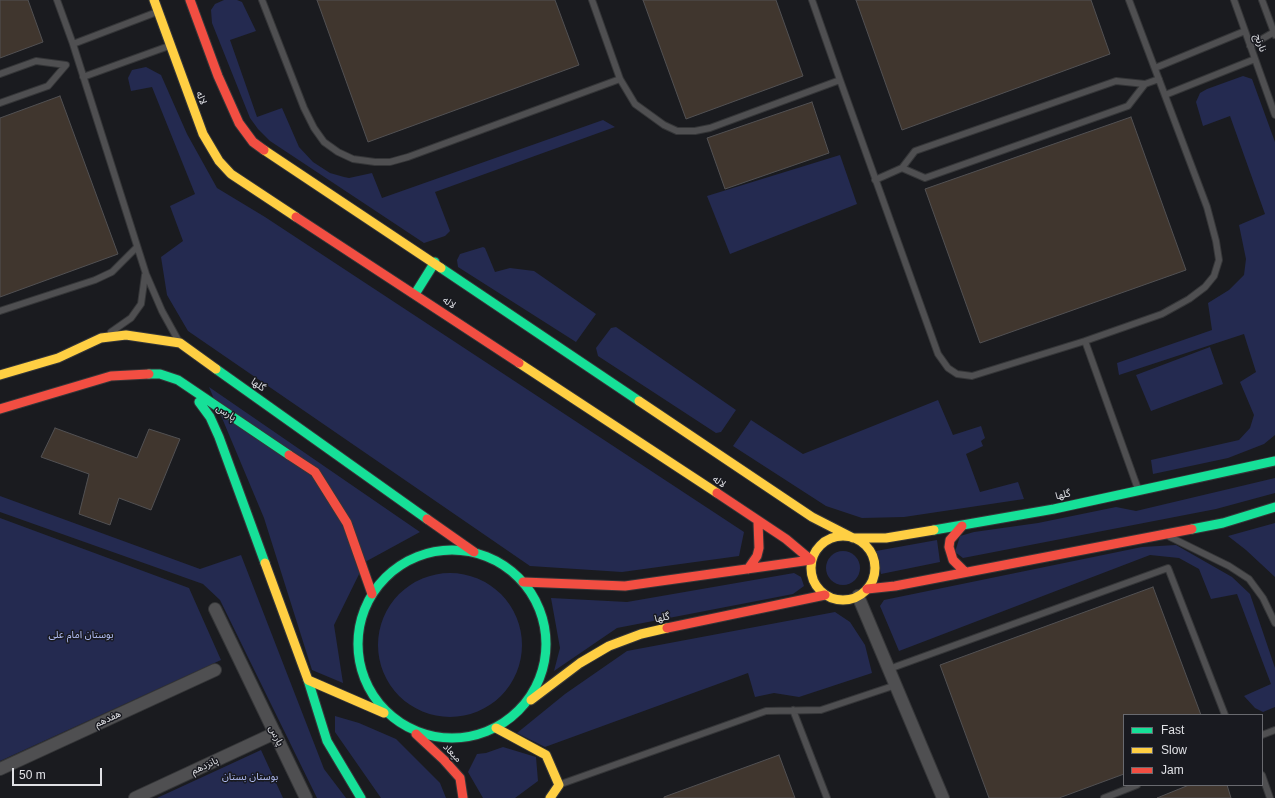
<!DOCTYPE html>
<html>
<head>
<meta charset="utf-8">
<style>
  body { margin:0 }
  #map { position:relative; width:1275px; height:798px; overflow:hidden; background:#1a1b1f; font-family:Helvetica,sans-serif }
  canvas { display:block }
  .legend { position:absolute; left:1123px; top:714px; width:140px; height:72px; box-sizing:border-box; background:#191a20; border:1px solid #696a6f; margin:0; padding:5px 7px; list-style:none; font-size:12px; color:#e0e1e5 }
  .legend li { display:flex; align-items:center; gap:8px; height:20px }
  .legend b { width:20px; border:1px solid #696a6f }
  .scale { position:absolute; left:12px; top:768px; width:90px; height:18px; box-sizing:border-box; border:2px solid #e0e1e5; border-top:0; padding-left:5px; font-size:12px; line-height:14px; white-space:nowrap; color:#e0e1e5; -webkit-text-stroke:3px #191a20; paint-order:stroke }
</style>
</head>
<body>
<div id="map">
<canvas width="1275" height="798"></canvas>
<ul class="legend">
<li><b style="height:5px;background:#16e098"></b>Fast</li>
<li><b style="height:5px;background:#ffcf43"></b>Slow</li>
<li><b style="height:5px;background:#f24e42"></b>Jam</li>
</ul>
<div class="scale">50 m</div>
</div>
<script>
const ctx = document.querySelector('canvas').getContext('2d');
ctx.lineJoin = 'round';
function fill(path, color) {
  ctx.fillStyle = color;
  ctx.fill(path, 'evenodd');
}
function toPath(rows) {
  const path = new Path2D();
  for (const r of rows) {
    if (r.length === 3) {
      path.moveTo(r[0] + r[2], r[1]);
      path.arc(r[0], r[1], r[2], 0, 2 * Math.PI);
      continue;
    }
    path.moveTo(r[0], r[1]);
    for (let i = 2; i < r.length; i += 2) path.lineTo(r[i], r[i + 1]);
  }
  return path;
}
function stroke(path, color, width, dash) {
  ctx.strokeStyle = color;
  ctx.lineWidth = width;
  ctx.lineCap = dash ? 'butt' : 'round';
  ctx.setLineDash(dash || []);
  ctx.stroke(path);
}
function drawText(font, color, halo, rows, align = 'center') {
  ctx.font = font + ' Helvetica,"Noto Sans Arabic",sans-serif';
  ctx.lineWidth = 3;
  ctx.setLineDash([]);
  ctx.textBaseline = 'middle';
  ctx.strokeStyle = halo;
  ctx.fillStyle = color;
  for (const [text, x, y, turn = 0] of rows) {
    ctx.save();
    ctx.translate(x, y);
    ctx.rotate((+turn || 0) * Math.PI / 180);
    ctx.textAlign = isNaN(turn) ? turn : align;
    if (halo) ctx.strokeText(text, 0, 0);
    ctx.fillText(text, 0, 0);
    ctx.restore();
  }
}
fill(toPath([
  [224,0,237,0,242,2,256,31,230,40,257,117,282,108,299,147,313,162,330,173,344,177,349,178,372,173,382,198,603,120,615,127,435,192,450,231,445,236,424,243,270,141,258,129,250,118,212,23,211,10,215,4],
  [146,67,161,75,187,134,217,188,265,217,744,532,739,556,622,572,530,566,188,331,167,295,161,257,183,241,170,206,195,194,152,87,131,91,128,78,132,70],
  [1243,76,1252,79,1275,142,1275,435,1264,444,1228,458,1153,474,1151,460,1239,440,1250,428,1254,415,1240,382,1256,372,1244,334,1119,375,1117,363,1212,330,1208,303,1229,290,1244,275,1246,259,1239,225,1265,214,1230,116,1203,126,1196,102,1200,93,1207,89],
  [840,155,857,204,730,254,707,196],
  [483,247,485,248,495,272,510,268,534,271,596,314,576,342,458,267,457,260,460,254],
  [616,327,736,410,721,432,716,433,598,356,596,348,611,328],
  [1210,347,1223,384,1151,411,1136,375],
  [209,387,420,532,365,562,334,625,343,683,312,670,264,518],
  [938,400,953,435,981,426,985,438,981,441,983,446,966,454,980,492,1018,482,1024,499,904,517,862,518,826,506,733,446,751,420,803,454],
  [1275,478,1275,493,1216,509,963,558,955,552,960,536,974,532,1038,523,1116,507,1136,511],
  [0,496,200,569,241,555,324,769,346,798,317,798,220,600,203,584,0,512],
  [0,518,189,588,221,660,0,761],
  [1275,523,1275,577,1246,550,1228,536],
  [937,540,940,562,881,574,876,551],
  [1176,545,1232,577,1250,594,1275,668,1275,707,1263,712,1255,708,1244,696,1271,684,1237,594,1211,599,1199,569,1179,558,1150,555,899,651,880,606,884,600,1142,547],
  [843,568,17],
  [794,573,801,577,804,586,793,594,617,628,554,671,560,648,551,598,627,602],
  [450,645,72],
  [835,612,850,622,865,645,872,673,799,697,774,693,755,697,748,673,545,747,517,733,565,694,627,651],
  [335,716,359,723,396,739,440,783,446,798,381,798,335,732],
  [503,747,536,757,538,781,515,798,483,798,468,772,477,754,486,753],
  [261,750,283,798,157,798]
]), '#242a50');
const building = toPath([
  [0,0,28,0,43,42,0,58,0,0],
  [317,0,555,0,579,65,368,142,317,0],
  [643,0,776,0,803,76,686,119,643,0],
  [856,0,1091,0,1110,54,902,130,856,0],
  [60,96,118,254,0,297,0,118,60,96],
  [812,102,829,153,725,189,707,138,812,102],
  [1131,117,1186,270,980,343,925,189,1131,117],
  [55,428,137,458,149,429,180,439,151,510,119,498,110,525,79,514,89,474,41,457,55,428],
  [1153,587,1201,715,1124,715,1124,774,1059,798,989,798,940,665,1153,587],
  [779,755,795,798,664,798,664,797,779,755],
  [1189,785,1227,785,1231,798,1157,798,1189,785]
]);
fill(building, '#40362e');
stroke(building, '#525153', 1);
const lane = toPath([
  [57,0,73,44,146,274,162,311,178,340],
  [262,0,304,108,314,128,324,142,338,152,353,159,375,162,390,162,408,157,620,79],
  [592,0,620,79,635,104,664,125,677,131,695,131,710,128,840,80,938,354,948,368,957,374,972,376,1085,341,1162,314,1189,299,1205,287,1214,276,1219,260,1216,241,1207,207,1129,0],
  [812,0,840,80],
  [1234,0,1275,115],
  [1262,0,1275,35],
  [73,44,157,12],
  [1250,46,1274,32],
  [1155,68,1245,31],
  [0,74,36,61,66,65,48,86,0,103],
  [83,77,169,46],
  [1145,84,1159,79],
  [1165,95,1255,59],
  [875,180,902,168,915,151,1116,81,1145,84,1128,106,925,178,902,168],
  [0,311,95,280,112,272,137,247],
  [111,332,131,318,141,304,145,275],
  [1085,341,1138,489],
  [1170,537,1229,566,1249,579,1263,598,1275,623],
  [889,669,1168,568,1225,715],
  [793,710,827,798],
  [1262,735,1275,730],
  [1262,775,1270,798],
  [561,784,766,711,821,710,896,685],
  [1104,798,1137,785]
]);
const street = toPath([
  [858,596,943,798],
  [215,609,306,798],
  [0,769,215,670],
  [135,798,275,733]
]);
const fast = toPath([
  [441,268,639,401],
  [415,294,435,262],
  [216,369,427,519],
  [149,374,160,374,178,380,289,455],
  [199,402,210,417,219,437,265,563],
  [1192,529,1223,523,1275,507],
  [934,530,1054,509,1275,461],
  [452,644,94],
  [308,680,327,741,361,798]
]);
const slow = toPath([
  [154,0,203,134,219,161,231,174,296,217],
  [264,150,441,268],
  [519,363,717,493],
  [0,375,58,358,101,338,126,335,180,343,216,369],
  [639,401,812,517,853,538,886,538,934,530],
  [843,568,32],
  [265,563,308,680,384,713],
  [531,700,580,663,609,646,641,634,667,628],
  [496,728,546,755,559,785,550,798]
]);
const jam = toPath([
  [190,0,218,76,239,123,253,142,264,150],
  [296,217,519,363],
  [0,409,111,376,149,374],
  [289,455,315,472,347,523,372,594],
  [717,493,786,539,811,560],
  [427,519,474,552],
  [962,526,950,540,949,547,953,560,965,572],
  [748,569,757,556,759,548,758,522],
  [523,582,625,586,811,560],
  [867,589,895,586,1192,529],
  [667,628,825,595],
  [416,734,444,760,460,778,463,798]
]);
stroke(lane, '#353638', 8);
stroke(street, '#353638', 14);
stroke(fast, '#353638', 11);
stroke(slow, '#353638', 11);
stroke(jam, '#353638', 11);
stroke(lane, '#4f4f51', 6);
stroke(street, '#4f4f51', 12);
stroke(fast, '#16e098', 9);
stroke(slow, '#ffcf43', 9);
stroke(jam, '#f24e42', 9);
drawText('10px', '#e0e1e5', '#191a20', [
  ["نارنج",1260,43,70],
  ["لاله",201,98,69],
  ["لاله",449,303,34],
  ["گلها",258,385,35],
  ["پارس",226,413,33],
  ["لاله",719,482,34],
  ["گلها",1063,495,-13],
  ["گلها",662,618,-12],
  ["هفدهم",108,719,-25],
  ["پارس",276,736,64],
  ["میعاد",452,753,46],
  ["پانزدهم",205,766,-25]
]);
drawText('10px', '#b6c2f9', '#191a20', [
  ["بوستان امام علی",81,635],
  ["بوستان بستان",250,777]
]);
</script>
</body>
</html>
